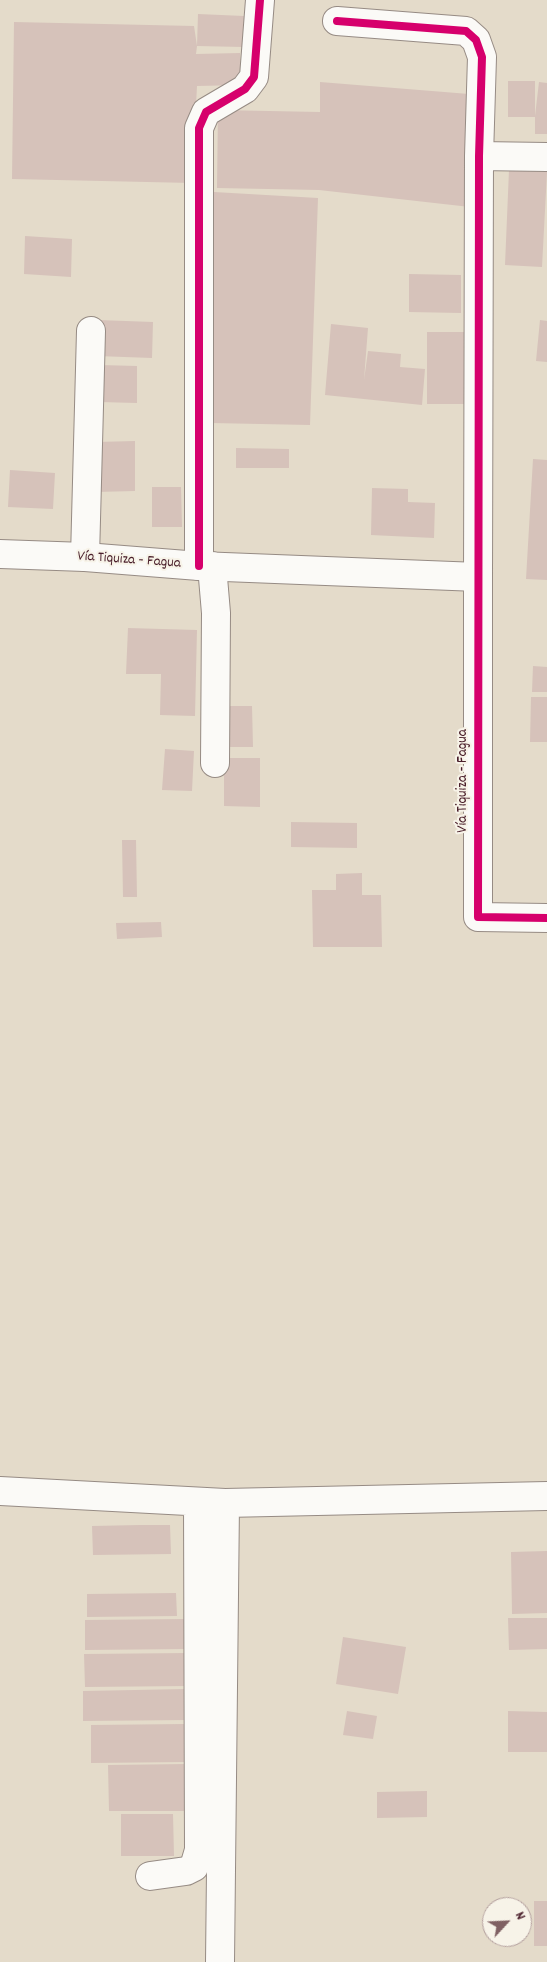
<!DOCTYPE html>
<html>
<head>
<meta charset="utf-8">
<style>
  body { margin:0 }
  #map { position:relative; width:547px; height:1962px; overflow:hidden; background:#e4dbca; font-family:Dekko,sans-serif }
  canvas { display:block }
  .north { position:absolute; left:482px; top:1897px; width:50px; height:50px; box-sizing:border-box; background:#f7f3e8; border:1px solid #b29e9c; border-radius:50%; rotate:65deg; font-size:14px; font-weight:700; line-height:20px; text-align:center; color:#4a1f2b }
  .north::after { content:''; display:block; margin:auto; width:18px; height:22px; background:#806163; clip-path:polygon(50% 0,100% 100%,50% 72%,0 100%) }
</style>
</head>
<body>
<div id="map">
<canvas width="547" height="1962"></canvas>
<div class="north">N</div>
</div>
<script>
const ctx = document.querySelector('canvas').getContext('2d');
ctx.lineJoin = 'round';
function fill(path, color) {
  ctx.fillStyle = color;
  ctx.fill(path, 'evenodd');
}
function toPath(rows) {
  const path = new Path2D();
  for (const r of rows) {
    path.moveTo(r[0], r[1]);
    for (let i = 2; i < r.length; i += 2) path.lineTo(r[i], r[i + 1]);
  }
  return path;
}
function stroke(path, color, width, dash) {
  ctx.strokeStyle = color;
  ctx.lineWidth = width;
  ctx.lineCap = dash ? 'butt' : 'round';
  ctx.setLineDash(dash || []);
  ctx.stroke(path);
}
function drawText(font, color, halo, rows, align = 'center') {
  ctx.font = font + ' Dekko,sans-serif';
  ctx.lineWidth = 4;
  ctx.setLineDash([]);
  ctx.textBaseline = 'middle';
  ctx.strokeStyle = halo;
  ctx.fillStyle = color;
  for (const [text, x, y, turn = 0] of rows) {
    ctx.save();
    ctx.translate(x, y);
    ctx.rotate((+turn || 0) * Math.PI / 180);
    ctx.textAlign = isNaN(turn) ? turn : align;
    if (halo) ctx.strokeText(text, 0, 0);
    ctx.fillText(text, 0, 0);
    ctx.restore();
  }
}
fill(toPath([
  [198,14,244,16,243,47,197,46,196,54,240,53,241,85,197,86,192,183,12,179,14,22,194,26,197,46],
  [508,81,535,81,535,116,539,82,547,83,547,134,535,134,535,117,508,117],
  [320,82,469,94,470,207,319,190,217,188,218,110,320,112],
  [509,170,547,172,542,267,505,265],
  [214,192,318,198,310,425,211,423],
  [25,236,72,239,71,277,24,274],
  [409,274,461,275,461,313,409,312],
  [98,320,153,322,152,358,97,356],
  [540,320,547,321,547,362,536,361],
  [331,324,368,328,364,380,368,351,401,354,400,367,425,369,422,405,325,395],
  [427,332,470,332,470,404,427,404],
  [100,365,137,366,137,403,99,402],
  [135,441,135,491,96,492,96,442],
  [236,448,289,449,289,468,236,468],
  [533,459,547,460,547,580,526,579],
  [10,470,55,473,53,509,8,507],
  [152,487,181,487,182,527,152,527],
  [372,488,408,489,408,502,435,503,434,538,371,535],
  [128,628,197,630,195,716,160,715,161,674,126,674],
  [533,666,547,667,547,692,532,692],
  [531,697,547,697,547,742,530,742],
  [219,706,252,706,253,747,219,747],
  [165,749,194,751,192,791,162,790],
  [224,758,260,758,260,807,224,806],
  [291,822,357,823,357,848,291,847],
  [122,840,136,840,137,897,123,897],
  [362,873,362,895,381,895,382,947,313,947,312,890,336,890,336,874],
  [161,922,162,937,117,939,116,923],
  [140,1525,170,1525,171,1554,93,1555,92,1526],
  [547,1551,547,1613,512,1614,511,1552],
  [176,1593,177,1616,87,1617,87,1594],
  [508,1618,547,1618,547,1649,509,1650],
  [187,1619,187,1649,85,1650,85,1620],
  [343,1637,406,1647,398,1694,336,1684],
  [188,1653,188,1686,85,1687,84,1654],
  [187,1689,187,1720,83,1721,83,1691],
  [347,1711,377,1716,373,1739,343,1735],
  [508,1711,547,1712,547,1752,508,1752],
  [184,1724,185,1762,91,1763,91,1725],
  [187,1764,187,1811,109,1811,108,1765],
  [427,1791,427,1817,377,1818,377,1792],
  [121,1814,173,1814,174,1856,121,1856],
  [534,1901,547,1901,547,1946,534,1946]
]), '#d6c2ba');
const minor = toPath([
  [337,21,466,31,476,40,482,57,479,156,478,577],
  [479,156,547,157],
  [85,557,91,331],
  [199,566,199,128,206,112,245,89,254,77,260,0],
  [212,566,216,613,215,763],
  [0,1491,225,1503,547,1496],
  [150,1876,186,1871,194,1867,199,1850,198,1502],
  [220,1962,225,1503]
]);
const tertiary = toPath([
  [0,554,85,557,199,566,478,577,478,917,547,918]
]);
stroke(minor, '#968b84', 30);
stroke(tertiary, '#968b84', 30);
stroke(minor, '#fbfaf7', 28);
stroke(tertiary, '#fbfaf7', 28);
stroke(toPath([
  [337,21,466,31,476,40,482,57,479,156,478,917,547,918],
  [199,566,199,128,206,112,245,89,254,77,260,0]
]), '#d6006c', 8);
drawText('15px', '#4a1f2b', '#f7f3e8', [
  ["Vía Tiquiza - Fagua",129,561,4],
  ["Vía Tiquiza - Fagua",464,781,-90]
]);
</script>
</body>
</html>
